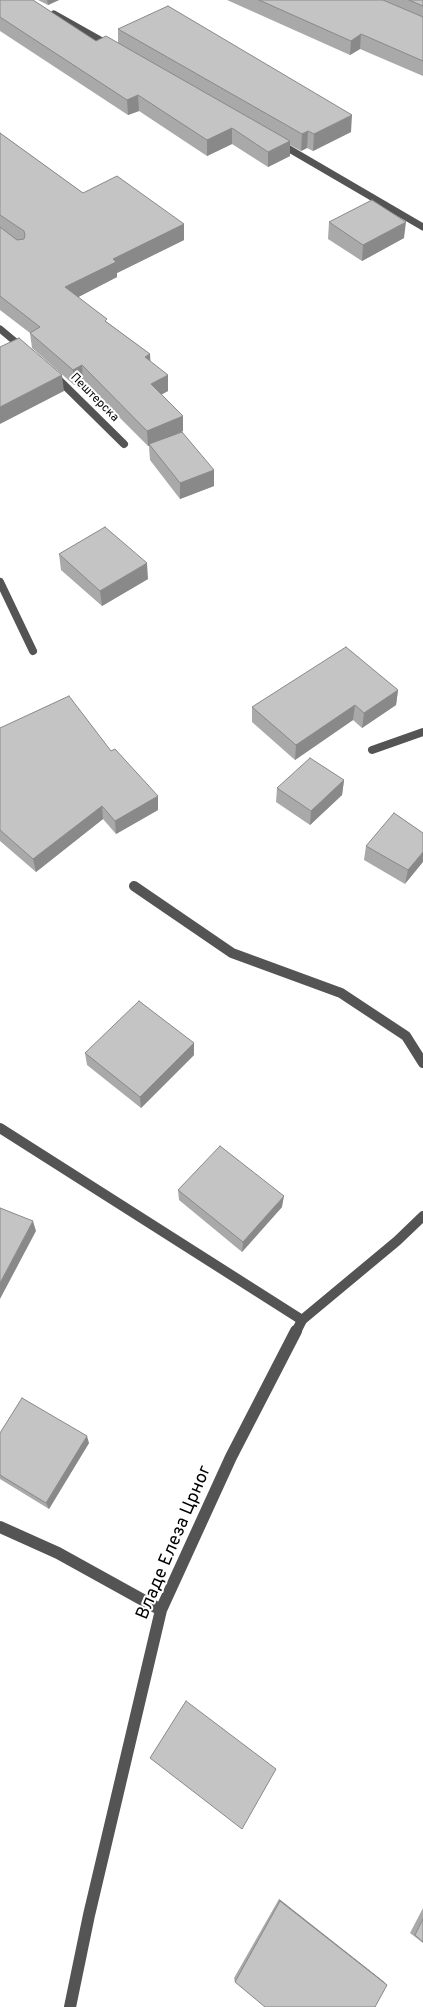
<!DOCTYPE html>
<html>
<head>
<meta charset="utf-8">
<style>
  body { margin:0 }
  canvas { display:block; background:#fff }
</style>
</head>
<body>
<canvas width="423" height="2007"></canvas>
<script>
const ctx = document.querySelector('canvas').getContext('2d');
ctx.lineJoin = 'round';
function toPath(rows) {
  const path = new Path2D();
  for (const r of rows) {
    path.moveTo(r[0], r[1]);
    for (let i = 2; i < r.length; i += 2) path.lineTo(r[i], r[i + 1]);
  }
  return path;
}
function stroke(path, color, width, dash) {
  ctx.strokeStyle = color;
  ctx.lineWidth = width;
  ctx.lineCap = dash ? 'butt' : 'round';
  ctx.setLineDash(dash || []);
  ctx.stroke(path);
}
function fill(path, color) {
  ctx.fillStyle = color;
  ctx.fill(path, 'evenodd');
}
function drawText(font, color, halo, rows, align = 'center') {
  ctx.font = font + ' Overpass,sans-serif';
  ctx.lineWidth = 4;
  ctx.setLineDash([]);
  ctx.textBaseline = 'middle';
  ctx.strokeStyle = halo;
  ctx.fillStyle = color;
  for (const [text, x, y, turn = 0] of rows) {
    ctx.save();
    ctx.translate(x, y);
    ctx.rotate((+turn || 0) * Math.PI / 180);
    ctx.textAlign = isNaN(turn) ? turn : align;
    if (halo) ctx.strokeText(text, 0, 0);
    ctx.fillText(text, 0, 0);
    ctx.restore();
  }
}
stroke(toPath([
  [372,750,423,732]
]), '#545454', 8);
stroke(toPath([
  [134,886,232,953,341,993,406,1036,423,1063],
  [0,1128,302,1320]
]), '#545454', 10);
stroke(toPath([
  [54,14,111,46],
  [279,143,423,227],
  [0,329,24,349]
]), '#545454', 7);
stroke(toPath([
  [52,373,124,444],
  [0,582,33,651]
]), '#545454', 8);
stroke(toPath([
  [296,1332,302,1320,397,1241,423,1216]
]), '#545454', 10);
stroke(toPath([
  [0,1527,58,1553,161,1610],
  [70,2007,89,1915,161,1610,231,1457,296,1331]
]), '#545454', 12);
fill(toPath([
  [0,0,96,41,118,43,118,29,351,132,313,151,307,148,301,151,290,145,290,156,268,167,232,144,207,156,139,111,128,115,0,31],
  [38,0,59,0,48,5],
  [227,0,423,0,423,76,360,49,350,55],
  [0,133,83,193,184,224,184,240,117,273,117,277,78,297,107,322,150,354,150,362,168,391,161,394,183,431,175,435,214,470,214,486,180,499,150,460,149,446,148,446,83,381,74,385,32,348,30,333,0,310],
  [329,222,404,238,362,261,328,239],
  [59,554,148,579,102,606,61,570],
  [398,690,396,705,362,728,353,720,295,760,252,722,252,707],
  [0,728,111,751,158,810,116,834,103,819,36,872,0,841],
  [344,780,342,795,310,825,276,802,277,788],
  [423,833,405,884,364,860,366,846],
  [85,1053,194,1055,141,1108,87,1065],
  [178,1190,282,1207,242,1252,179,1200],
  [0,1433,89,1443,49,1509,0,1479],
  [279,1899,383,1981,387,1985,235,1982,234,1978],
  [423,1908,423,1943,410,1933]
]), '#a9a9a9');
fill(toPath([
  [47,0,59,0,48,5],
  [361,34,360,49,350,55,351,41],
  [138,95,139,111,128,115,127,100],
  [352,115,351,132,313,151,314,134],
  [232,128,232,144,207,156,207,140],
  [308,131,307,148,301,151,302,134],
  [290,141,290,156,268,167,268,152],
  [406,222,404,238,362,261,363,245],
  [184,224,184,240,117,273,117,277,67,303,65,287,113,259],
  [150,354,151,370,145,357],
  [82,365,83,381,74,385,73,370],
  [62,375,64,391,0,424,0,407],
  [168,375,168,391,152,400,151,384],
  [183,416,183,431,150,446,149,444,149,446,148,446,147,431],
  [214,470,214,486,180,499,180,483],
  [147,563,148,579,102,606,100,591],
  [398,690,396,705,362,728,364,713],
  [355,705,353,720,295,760,296,745],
  [344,780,342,795,310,825,311,811],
  [158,796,158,810,116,834,115,821],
  [102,806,103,819,36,872,33,859],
  [423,852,423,862,405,884,408,870],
  [194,1043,194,1055,141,1108,140,1097],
  [284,1196,282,1207,242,1252,243,1242],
  [33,1221,36,1231,0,1299,0,1283],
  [87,1436,89,1443,49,1509,46,1503],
  [279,1899,383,1981,387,1985,280,1901]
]), '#898989');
const building = toPath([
  [0,0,33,0,96,41,106,36,290,141,268,152,232,128,207,140,138,95,127,100,124,98,0,17,0,0],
  [259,0,383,0,423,17,423,61,361,34,351,41,259,0],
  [409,0,423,0,423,6,409,0],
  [168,6,352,115,314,134,308,131,302,134,118,29,168,6],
  [0,133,83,193,117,176,184,224,113,259,116,262,65,287,107,319,105,321,150,354,145,357,168,375,151,384,183,416,147,431,82,365,73,370,30,333,40,327,0,296,0,227,17,240,24,239,25,235,24,231,0,215,0,133],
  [372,200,406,222,363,245,329,222,372,200],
  [19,338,62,375,0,407,0,347,19,338],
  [182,432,214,470,180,483,149,444,182,432],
  [105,527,147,563,100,591,59,554,105,527],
  [346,647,398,690,364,713,355,705,296,745,252,707,346,647],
  [69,696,111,751,115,749,158,796,115,821,102,806,33,859,0,830,0,728,69,696],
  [310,758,344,780,311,811,277,788,310,758],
  [394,813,423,833,423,852,408,870,366,846,394,813],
  [139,1001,194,1043,140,1097,85,1053,139,1001],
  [220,1146,284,1196,243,1242,178,1190,220,1146],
  [0,1208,33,1221,0,1283,0,1208],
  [22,1398,87,1436,46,1503,0,1475,0,1433,22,1398],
  [186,1701,276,1769,242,1829,150,1758,186,1701],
  [280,1901,387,1985,375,2007,265,2007,235,1982,280,1901],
  [423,1919,423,1942,415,1935,423,1919]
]);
fill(building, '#c4c4c4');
stroke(building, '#898989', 1);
drawText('12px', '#000', '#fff', [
  ["Пештерска",94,398,45]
]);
drawText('18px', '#000', '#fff', [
  ["Владе Елеза Црног",175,1543,-67]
]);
</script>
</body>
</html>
